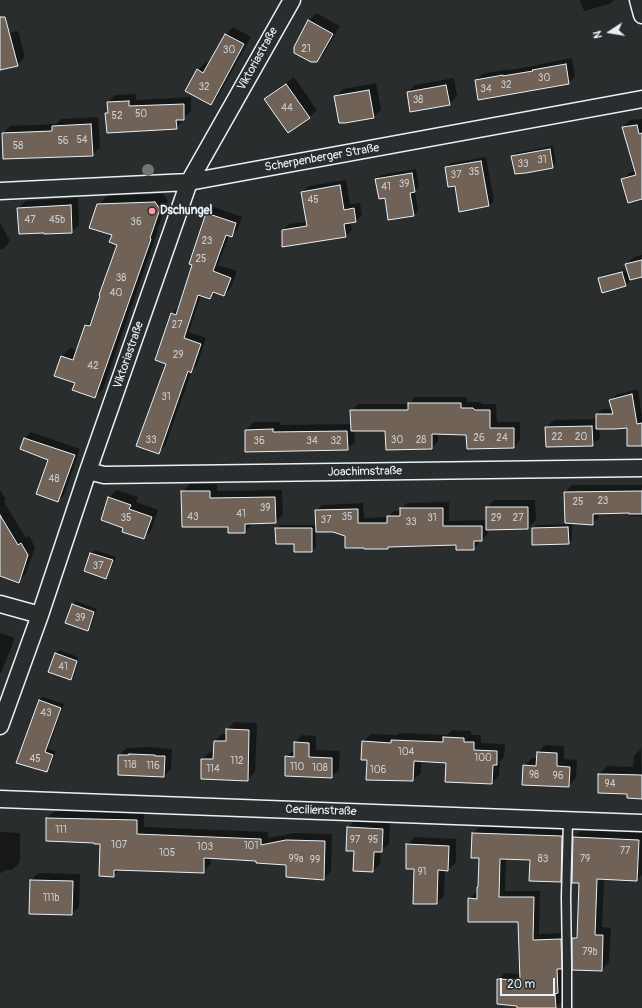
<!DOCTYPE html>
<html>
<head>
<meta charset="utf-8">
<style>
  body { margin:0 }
  #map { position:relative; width:642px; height:1008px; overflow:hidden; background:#2a2d2e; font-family:Pangolin,sans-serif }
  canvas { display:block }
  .north { position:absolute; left:590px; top:12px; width:40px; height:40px; -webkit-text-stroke:3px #2a2d2e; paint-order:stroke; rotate:258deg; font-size:11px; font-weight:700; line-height:16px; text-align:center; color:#e8f1f8 }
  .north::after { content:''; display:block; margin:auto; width:14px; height:18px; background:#e8f1f8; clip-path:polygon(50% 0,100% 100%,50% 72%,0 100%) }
  .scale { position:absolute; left:500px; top:978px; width:55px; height:18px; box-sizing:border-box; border:2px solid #e8f1f8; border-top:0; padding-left:5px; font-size:12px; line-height:14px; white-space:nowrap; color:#e8f1f8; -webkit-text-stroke:3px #2a2d2e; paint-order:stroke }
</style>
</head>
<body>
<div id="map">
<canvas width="642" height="1008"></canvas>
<div class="north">N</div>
<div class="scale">20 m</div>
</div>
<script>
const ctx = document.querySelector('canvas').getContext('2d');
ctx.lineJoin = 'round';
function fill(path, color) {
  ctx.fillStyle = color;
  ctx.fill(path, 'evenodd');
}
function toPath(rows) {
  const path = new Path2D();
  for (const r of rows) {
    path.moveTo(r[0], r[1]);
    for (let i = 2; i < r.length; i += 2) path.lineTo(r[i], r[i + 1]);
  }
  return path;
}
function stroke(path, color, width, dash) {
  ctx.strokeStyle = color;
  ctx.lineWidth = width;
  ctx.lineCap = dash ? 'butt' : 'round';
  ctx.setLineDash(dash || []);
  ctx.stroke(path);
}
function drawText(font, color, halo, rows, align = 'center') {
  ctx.font = font + ' Pangolin,sans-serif';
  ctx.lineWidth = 3;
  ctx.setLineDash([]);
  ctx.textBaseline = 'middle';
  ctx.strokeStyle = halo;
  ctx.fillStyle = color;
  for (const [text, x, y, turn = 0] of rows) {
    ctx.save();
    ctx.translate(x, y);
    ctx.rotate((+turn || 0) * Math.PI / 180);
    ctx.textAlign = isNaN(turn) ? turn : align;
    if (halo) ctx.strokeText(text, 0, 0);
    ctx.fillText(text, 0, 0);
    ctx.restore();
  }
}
fill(toPath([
  [580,0,614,0,610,4,584,11],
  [316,13,340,26,324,54,316,61,309,21],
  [233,27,251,37,218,96,211,104,198,70,206,62,209,64,226,35],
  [18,31,25,57,17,65,0,69,0,35],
  [572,58,575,76,569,83,476,81,482,74,510,69,510,70,539,65,540,64],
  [294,77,317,110,309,117,266,99,273,92],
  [454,78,457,96,449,104,408,92,415,85],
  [376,83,381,110,374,117,335,97,343,89],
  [136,94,136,100,191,97,191,111,183,119,183,121,176,128,106,113,109,111,108,102,115,95],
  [98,117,100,147,92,155,3,133,10,126,56,124,61,119],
  [642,119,642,198,622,180,629,173,635,171,623,127,630,120],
  [553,146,556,163,552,167,512,156,516,153],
  [486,157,494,201,489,206,460,210,456,185,446,168,451,163],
  [416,169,419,187,415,191,418,210,414,215,385,197,376,180,381,175],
  [346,180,350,204,360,203,362,215,356,221,350,222,352,230,346,236,283,230,289,224,307,222,302,192,309,186],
  [163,194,168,200,157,230,158,230,103,389,95,397,76,383,55,375,62,356,70,348,77,350,86,325,94,318,118,244,98,205,107,196],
  [78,198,79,225,72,232,18,208,26,201],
  [214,207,242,217,238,229,231,236,229,235,218,265,237,271,231,288,224,295,216,292,210,298,201,295,189,332,206,338,197,365,192,370,165,446,159,452,172,314,178,307,193,265,190,264,207,213],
  [0,222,10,241,3,249,0,250],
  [642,255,642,276,629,280,629,282,626,285,599,278,603,275,627,268,626,264,634,257],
  [627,269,627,271,602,278,602,276],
  [638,389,642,418,642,445,628,427,599,428,600,438,592,445,546,428,554,420,597,419,597,414,602,409,613,409,610,401,616,395],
  [415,397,467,397,467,402,480,402,482,404,496,404,497,422,520,422,520,440,514,447,467,434,438,434,438,441,432,448,386,430,354,430,355,442,347,449,246,451,246,430,254,422,280,422,280,425,352,424,351,411,358,404,409,404],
  [31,432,80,449,64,495,58,501,49,460,21,448,25,438],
  [190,484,217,484,217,491,282,490,283,515,275,522,252,523,252,524,245,532,229,526,182,492],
  [572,485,642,485,642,516,630,517,630,512,599,513,599,517,592,524,565,492],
  [0,490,6,499,4,502,26,538,29,536,35,547,26,574,18,582,0,575],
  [117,490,138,497,136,502,158,510,151,531,143,538,124,528,109,497],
  [494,500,535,500,536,520,528,528,488,528,488,534,482,540,479,540,479,543,473,549,457,544,390,546,388,548,333,531,315,531,316,547,312,551,295,551,295,543,276,529,280,525,316,525,316,511,322,505,363,503,364,518,388,517,394,511,401,511,401,509,407,503,449,502,449,521,487,520,487,508],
  [572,524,572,540,568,543,533,528,536,525],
  [95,550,116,557,109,574,106,578,85,571,91,553],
  [76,601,97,609,91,626,88,630,73,605],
  [0,633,15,638,2,671,0,674],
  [59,650,78,657,71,676,73,676,80,658,74,676,70,679,56,654],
  [43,697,64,704,48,749,56,751,50,768,47,771,18,762,39,700],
  [234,722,257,723,255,772,247,780,202,759,210,752,214,752,215,741,222,734,227,734,227,730],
  [452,730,471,731,471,735,481,735,481,743,505,744,504,757,500,761,499,775,492,783,447,762,421,761,421,773,413,780,368,759,363,742,371,734,397,735,400,733,447,735],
  [302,735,316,736,316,750,340,751,339,770,331,777,286,757,295,749,295,743],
  [545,745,564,746,564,759,577,760,576,778,569,786,524,766,532,758,537,758,538,753],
  [150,747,172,749,171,769,164,776,119,755,127,748],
  [641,749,642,798,628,794,599,792,599,774,607,766,633,767,634,756],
  [605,773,637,774,637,776,605,775],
  [55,811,144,813,144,827,268,832,268,838,294,833,332,834,331,871,324,878,288,864,257,860,211,857,211,864,203,872,120,869,114,875,101,843,47,818],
  [355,820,390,822,389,844,381,851,380,864,373,871,355,850,348,828],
  [479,827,568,830,567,875,560,881,531,859,506,858,505,891,540,891,539,934,567,933,564,986,562,989,562,1001,556,1008,518,1008,518,1005,498,980,505,973,521,974,518,921,469,899,476,892,478,892,480,857,473,833],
  [582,830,642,833,642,875,637,880,604,879,602,927,611,928,609,962,602,970,573,939,578,933,580,882,574,837],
  [0,832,20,833,20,862,12,870,5,870,1,873,0,873],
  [415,837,456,839,456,862,448,870,445,870,444,896,436,903,415,868,407,845],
  [38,873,80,874,79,907,71,914,31,880]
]), '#0007');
const building = toPath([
  [0,17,5,17,18,66,0,70,0,17],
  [308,20,333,34,317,62,311,62,294,53,294,47,308,20],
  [225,34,244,44,211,105,185,91,197,69,203,73,225,34],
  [566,64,569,84,478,100,475,80,503,75,503,76,533,71,532,70,566,64],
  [286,84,310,118,288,133,264,99,286,84],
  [446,85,450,105,410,112,407,92,446,85],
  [369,90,374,118,345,123,339,123,334,96,369,90],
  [129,101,129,106,184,104,184,120,176,120,177,129,107,133,105,113,108,113,107,102,129,101],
  [91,124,93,156,3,159,2,133,52,131,52,126,91,124],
  [637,125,639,134,642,133,642,199,628,203,621,179,636,175,622,127,637,125],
  [550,149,553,168,526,173,525,173,515,174,511,156,550,149],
  [481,161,489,206,459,212,455,186,448,187,445,167,481,161],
  [412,173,415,192,410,193,414,216,388,220,385,198,379,199,375,179,412,173],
  [340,185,344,210,354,208,356,222,344,224,346,237,282,247,282,230,307,226,301,192,340,185],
  [155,202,160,209,150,238,151,239,95,398,72,390,75,383,54,376,61,356,73,360,85,325,90,326,100,296,99,295,117,245,109,242,112,235,89,228,97,204,155,202],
  [71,205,72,233,44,234,44,233,19,234,17,208,71,205],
  [206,213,236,223,232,237,226,235,213,271,231,278,224,296,213,292,210,299,198,295,184,338,201,344,191,373,188,371,159,454,136,446,166,364,155,360,171,313,176,315,192,265,189,264,206,213],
  [642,260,642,277,630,280,625,264,642,260],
  [622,272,626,286,602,293,598,278,622,272],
  [632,394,637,424,642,423,642,446,627,446,627,428,615,429,596,429,596,414,613,414,609,400,632,394],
  [408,403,461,403,461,408,473,408,475,410,490,410,490,428,514,428,514,448,467,449,466,435,432,434,432,449,386,450,385,431,351,431,350,410,408,410,408,403],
  [592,426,593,446,546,447,545,427,592,426],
  [273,429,273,432,347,431,348,450,245,452,245,430,273,429],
  [24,438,75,455,58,502,36,494,48,460,20,449,24,438],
  [181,491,210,491,210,498,275,497,276,523,245,524,245,533,228,533,228,527,182,527,181,491],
  [642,491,642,514,629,514,629,513,593,514,593,525,565,523,564,492,642,491],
  [108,497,131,505,129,509,152,517,144,539,122,532,123,528,101,520,108,497],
  [486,507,528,507,528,529,486,530,486,507],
  [400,508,443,508,443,526,482,526,482,541,474,541,474,550,456,550,456,545,388,547,388,549,364,549,364,548,345,548,345,536,333,532,316,532,315,510,358,509,358,523,387,523,387,516,400,516,400,508],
  [0,515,18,545,21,543,28,555,19,583,0,576,0,515],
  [568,527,569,544,532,545,532,528,568,527],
  [275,528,312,528,312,552,294,552,294,544,276,544,275,528],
  [90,553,113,560,106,579,84,571,90,553],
  [72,604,94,612,88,631,65,623,72,604],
  [55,653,77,661,71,680,48,672,55,653],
  [39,700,61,708,45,752,53,755,47,772,16,763,39,700],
  [226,729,249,730,248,781,201,779,201,759,213,759,214,741,226,741,226,729],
  [443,737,464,738,464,742,474,742,474,750,497,751,497,765,493,765,492,784,445,782,446,763,414,761,413,781,366,780,367,760,361,760,362,741,391,743,391,740,443,742,443,737],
  [294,742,309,743,309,757,332,758,332,778,285,776,285,756,294,757,294,742],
  [537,752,557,753,557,766,570,767,569,787,522,785,523,765,536,766,537,752],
  [129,754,155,755,155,756,165,756,164,777,118,775,118,755,129,755,129,754],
  [598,774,642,775,642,799,627,798,627,794,598,793,598,774],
  [46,818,137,820,137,834,261,839,261,845,286,840,325,841,324,880,286,877,286,865,256,863,256,861,204,858,204,873,114,870,114,877,99,876,100,844,94,844,94,843,46,841,46,818],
  [347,827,383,829,382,852,374,852,373,872,353,871,354,851,346,851,347,827],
  [472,833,562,836,561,882,529,881,530,860,500,859,499,897,534,897,533,940,561,939,562,969,557,969,558,993,555,994,556,1008,517,1008,517,1006,497,1004,497,979,520,980,518,922,468,922,468,898,477,899,477,887,478,887,479,858,471,858,472,833],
  [573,837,639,840,637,881,597,879,595,935,603,935,602,971,572,970,572,938,577,938,579,883,572,883,573,837],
  [406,844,449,846,448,871,438,870,437,904,413,904,414,869,406,869,406,844],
  [30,880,73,881,72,915,29,914,30,880]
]);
fill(building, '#706256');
stroke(building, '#e8f1f8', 1);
const service = toPath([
  [567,1008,567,964,566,897,568,820]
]);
const minor = toPath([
  [638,0,642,15],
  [0,191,189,182,642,99],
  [88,471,104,475,642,468],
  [0,604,40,615],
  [0,726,40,615,88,471,189,182,292,0],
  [0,799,642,823]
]);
stroke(service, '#e8f1f8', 11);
stroke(minor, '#e8f1f8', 19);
stroke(service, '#2a2d2e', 8);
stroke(minor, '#2a2d2e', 16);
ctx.fillStyle = '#707874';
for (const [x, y] of [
  [148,170]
]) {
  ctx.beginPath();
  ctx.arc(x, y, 6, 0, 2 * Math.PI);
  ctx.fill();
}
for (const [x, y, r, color] of [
  [152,211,4,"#ff9aa2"]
]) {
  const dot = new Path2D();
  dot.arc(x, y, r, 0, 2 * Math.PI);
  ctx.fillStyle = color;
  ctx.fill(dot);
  stroke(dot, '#2a2d2e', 1.5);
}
drawText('10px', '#cacdd0', null, [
  ["21",306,49],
  ["30",229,50],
  ["30",544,78],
  ["32",506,85],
  ["32",204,87],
  ["34",486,89],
  ["38",418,100],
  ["44",287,108],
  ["50",141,114],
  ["52",117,116],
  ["54",82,140],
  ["56",63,141],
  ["58",18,146],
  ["31",542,160],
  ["33",523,164],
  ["35",474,172],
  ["37",456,175],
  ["39",404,184],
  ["41",386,187],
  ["45",313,200],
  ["47",30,220],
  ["45b",57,220],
  ["36",136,222],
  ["23",207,241],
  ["25",201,259],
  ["38",121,278],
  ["40",116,293],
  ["27",177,325],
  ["29",178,355],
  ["42",93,366],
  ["31",166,397],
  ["22",557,437],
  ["20",581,437],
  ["26",479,438],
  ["24",502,438],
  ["33",151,440],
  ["30",397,440],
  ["28",421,440],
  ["36",259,441],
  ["34",312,441],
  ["32",336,441],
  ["48",54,479],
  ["23",603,501],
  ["25",578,502],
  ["39",265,508],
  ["41",241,514],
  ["43",193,517],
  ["35",347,517],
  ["35",126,518],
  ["31",432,518],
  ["29",496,518],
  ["27",518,518],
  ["37",326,520],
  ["33",411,522],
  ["37",98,566],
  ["39",80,618],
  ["41",63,667],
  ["43",46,713],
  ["104",406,752],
  ["100",483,758],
  ["45",35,759],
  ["112",237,761],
  ["118",130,765],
  ["116",153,766],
  ["110",297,767],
  ["108",320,768],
  ["114",213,769],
  ["106",378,770],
  ["98",534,775],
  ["96",558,776],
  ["94",610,784],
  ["111",61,830],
  ["97",355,840],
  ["95",373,840],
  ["107",119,845],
  ["101",251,846],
  ["103",205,847],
  ["77",625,851],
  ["105",167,853],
  ["99a",296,859],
  ["83",543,859],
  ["79",585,859],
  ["99",315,860],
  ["91",422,872],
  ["111b",51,898],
  ["79b",590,952]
]);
drawText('12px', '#e8f1f8', '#2a2d2e', [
  ["Viktoriastraße",258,59,-61],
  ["Scherpenberger Straße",322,158,-10],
  ["Viktoriastraße",129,355,-71],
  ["Joachimstraße",365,472,-1],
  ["Cecilienstraße",321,811,2]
]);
drawText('bold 12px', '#e8f1f8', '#2a2d2e', [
  ["Dschungel",160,211]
], 'left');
</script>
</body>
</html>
